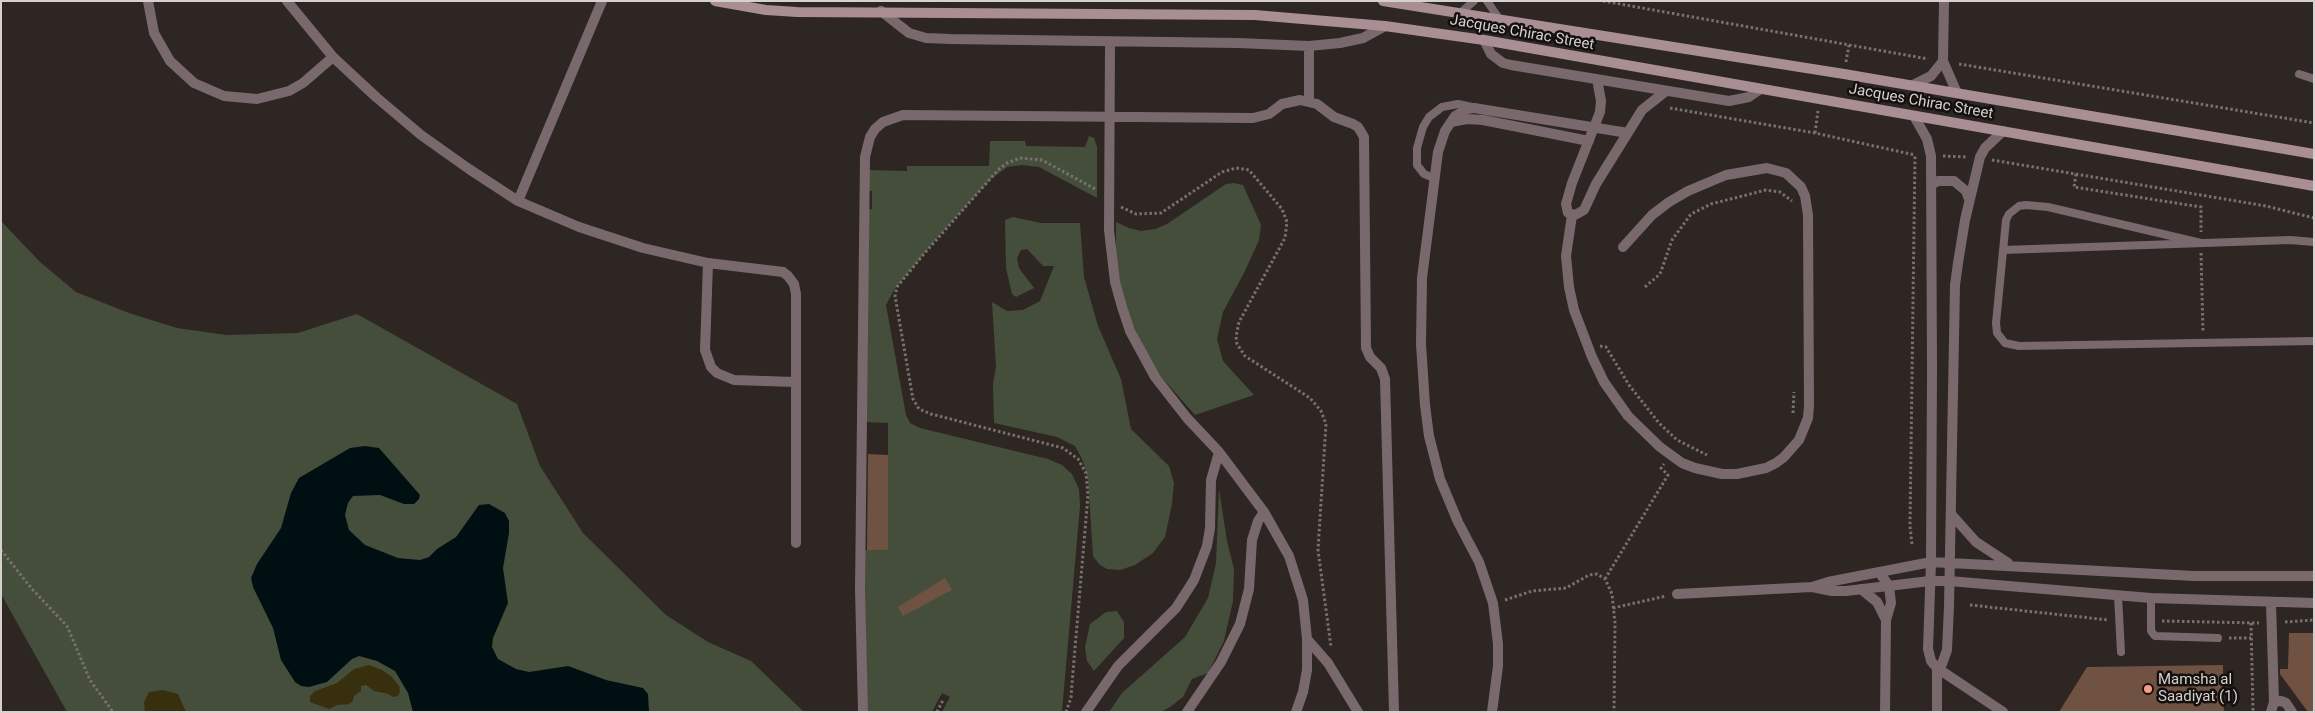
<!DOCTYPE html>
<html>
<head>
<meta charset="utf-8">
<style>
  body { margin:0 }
  #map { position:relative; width:2315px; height:713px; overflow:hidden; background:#2d2622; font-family:Roboto,sans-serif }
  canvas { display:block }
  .frame { position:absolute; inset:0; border:2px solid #d6d1ce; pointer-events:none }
</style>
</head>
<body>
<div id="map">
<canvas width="2315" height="713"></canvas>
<div class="frame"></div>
</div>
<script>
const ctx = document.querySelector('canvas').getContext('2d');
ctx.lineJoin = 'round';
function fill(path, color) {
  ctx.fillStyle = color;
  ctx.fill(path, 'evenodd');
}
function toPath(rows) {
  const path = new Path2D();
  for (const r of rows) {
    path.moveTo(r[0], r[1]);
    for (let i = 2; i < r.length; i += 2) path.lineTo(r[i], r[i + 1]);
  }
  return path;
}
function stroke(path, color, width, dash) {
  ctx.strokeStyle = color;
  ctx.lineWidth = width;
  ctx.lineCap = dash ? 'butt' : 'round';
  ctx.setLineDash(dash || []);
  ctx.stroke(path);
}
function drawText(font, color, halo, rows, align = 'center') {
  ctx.font = font + ' Roboto,sans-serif';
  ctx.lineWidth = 5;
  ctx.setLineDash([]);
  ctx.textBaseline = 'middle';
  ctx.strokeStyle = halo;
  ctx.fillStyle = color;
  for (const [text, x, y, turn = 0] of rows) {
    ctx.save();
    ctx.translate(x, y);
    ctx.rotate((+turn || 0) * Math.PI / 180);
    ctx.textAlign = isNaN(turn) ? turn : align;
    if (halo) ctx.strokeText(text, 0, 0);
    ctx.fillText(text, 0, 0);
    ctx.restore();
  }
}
fill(toPath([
  [1089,136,1094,138,1097,147,1097,198,1039,167,1022,165,1007,167,990,180,939,236,894,290,886,305,906,415,910,423,920,428,1048,459,1062,465,1072,474,1079,489,1080,506,1062,712,942,712,950,697,942,693,932,712,867,712,864,550,888,550,888,423,865,422,865,210,872,209,872,191,867,191,867,170,907,171,907,166,989,166,990,141,1025,141,1026,146,1085,147],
  [1234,183,1243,185,1261,225,1259,240,1244,273,1223,312,1217,339,1223,361,1254,395,1195,415,1155,370,1129,317,1116,274,1116,222,1129,228,1141,231,1155,229,1167,224,1226,184],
  [1013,217,1041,223,1080,223,1084,277,1098,326,1121,379,1131,429,1169,466,1174,483,1172,504,1165,537,1153,553,1135,565,1120,570,1107,569,1099,564,1093,556,1088,480,1083,461,1075,446,1057,437,994,423,993,384,996,367,992,302,1007,311,1023,310,1040,301,1054,266,1043,266,1027,249,1021,250,1017,258,1019,268,1034,288,1016,297,1012,294,1006,268,1005,220],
  [1,221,40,262,76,292,129,313,177,328,226,335,298,333,357,314,517,404,540,466,583,533,666,615,708,642,751,661,804,712,67,712,1,594],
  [1219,489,1227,541,1234,569,1233,601,1224,641,1208,673,1192,679,1183,697,1170,707,1161,712,1109,712,1122,693,1185,637,1208,598,1216,563],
  [1117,611,1124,622,1124,638,1094,671,1087,661,1085,647,1090,624,1106,612]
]), '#454e3a');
fill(toPath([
  [369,665,382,670,392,677,399,686,400,692,398,696,392,697,389,694,374,691,366,685,361,686,361,691,354,696,353,701,349,704,337,705,329,709,310,702,310,696,315,691,337,683,354,669],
  [163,690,178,694,186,712,145,712,144,702,149,692]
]), '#372f0e');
fill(toPath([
  [365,446,379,448,420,495,419,499,414,504,404,504,380,495,353,496,348,503,345,515,349,530,365,545,398,558,420,560,429,557,437,549,456,537,479,505,489,504,505,513,509,521,509,533,503,568,508,603,493,638,492,647,498,659,516,669,529,672,568,666,606,680,643,688,648,694,649,712,413,712,408,693,395,671,377,661,359,656,352,659,327,682,309,687,301,686,295,682,281,660,273,628,253,587,251,578,257,564,281,528,291,493,299,478,350,448]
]), '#001012');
fill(toPath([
  [868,454,888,455,888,550,867,550],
  [945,578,952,590,903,616,898,607],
  [2289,633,2314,633,2314,712,2308,712,2280,674,2280,669,2288,669],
  [2223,665,2224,712,2059,712,2087,667]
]), '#705242');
stroke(toPath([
  [1603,1,1928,59],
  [1846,62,1849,45],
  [1959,64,2314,123],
  [1670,108,1815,133,1915,155],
  [1815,133,1818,111],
  [1943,156,1967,157],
  [1992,160,2266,206,2314,218],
  [2076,174,2074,187,2201,207,2201,232],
  [1121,207,1136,214,1161,213,1222,172,1236,168,1249,170,1282,209,1287,222,1285,238,1239,322,1236,337,1237,344,1245,356,1310,398,1321,411,1326,424,1318,550,1331,647],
  [2201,253,2203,332],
  [1645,287,1660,274,1672,240,1691,214,1711,204,1766,190,1780,192,1792,201],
  [1600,346,1606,347,1629,385,1659,423,1677,440,1707,455],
  [1793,413,1794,392],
  [1912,544,1910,526,1915,155],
  [1,550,32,589,67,626,90,680,113,712],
  [1605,579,1668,475,1661,468,1664,464],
  [1505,600,1532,591,1566,588,1589,575,1597,574,1605,579,1612,594,1615,623,1614,712],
  [1970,605,2109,620],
  [1613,608,1666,596],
  [2162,621,2259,623],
  [2285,622,2314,620],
  [2251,623,2253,712],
  [2229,638,2251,638],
  [937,712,943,700],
  [1066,712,1071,698,1072,684,1088,495,1086,473,1078,459,1063,448,931,414,919,409,913,399,895,296,897,287,923,255,998,170,1007,163,1020,158,1042,160,1097,190]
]), '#78716e', 3, [2.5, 2.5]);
stroke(toPath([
  [1487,1,1500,20],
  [1459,14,1474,1],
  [2299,74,2314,79],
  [1434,178,1424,174,1417,165,1417,148,1423,127,1429,117,1442,107,1458,104,1472,107],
  [2201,243,2048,207,2026,205,2019,206,2009,214,2006,220,1996,323,1997,333,2005,343,2019,346,2314,341],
  [2003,250,2290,240,2314,242],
  [2118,596,2121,652],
  [2151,598,2151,631,2155,636,2218,638]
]), '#7a696c', 8);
stroke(toPath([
  [148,1,154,33,170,61,194,83,224,96,257,99,289,91,303,83,333,57],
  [287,1,333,57,376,97,421,135,469,169,518,201,579,227,643,248,708,263,783,272,788,276,794,284,796,294,796,543],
  [1944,1,1943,61,1957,93],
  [881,11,909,33,926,38,950,39,1238,43,1309,46,1340,43,1363,38,1385,26],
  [1484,40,1491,54,1503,63,1511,65,1729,101,1749,97,1759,90],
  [1110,42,1109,230,1115,282,1122,307,1130,331,1155,377,1187,418,1219,452,1264,512,1289,556,1303,600,1307,639,1307,670,1303,692,1296,712],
  [1597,79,1601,101,1600,112,1572,183,1566,204,1568,213,1575,215,1584,210,1596,184,1642,110,1666,91],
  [1913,85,1931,76,1943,61],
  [1309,101,1309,46],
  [1914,116,1927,139,1931,156,1932,371,1931,562,1928,649,1931,661,1937,668,2003,712],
  [1451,122,1467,119,1483,120,1589,141],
  [1931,185,1938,181,1954,181,1966,191,1969,199],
  [518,201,602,1],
  [1572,215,1566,256,1569,287,1574,310,1592,357,1604,382,1628,416,1660,447,1682,463,1695,468,1722,474,1737,474,1766,468,1776,463,1784,457,1799,440,1808,418,1809,406,1808,215,1805,196,1801,187,1786,173,1767,168,1726,175,1688,191,1669,202,1652,215,1623,247],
  [708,263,705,350,711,367,717,373,734,380,795,382],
  [1951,514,1976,542,2008,563],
  [1879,572,1889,586,1891,603,1886,620,1885,712],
  [1812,587,1832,591,1846,591,1930,581,1949,581,2151,598,2314,603],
  [1861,589,1877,602,1886,620],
  [1677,594,1812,587,1828,582,1931,562,2194,576,2314,576],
  [2271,603,2274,702],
  [1307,639,1328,663,1358,712],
  [863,712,860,589,865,157,870,137,875,129,883,122,903,115,1253,118,1269,114,1282,104,1300,100,1317,104,1334,117,1353,124,1358,127,1364,137,1366,348,1370,357,1381,368,1385,379,1394,712],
  [1086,712,1118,666,1176,608,1194,580,1207,546,1210,528,1211,480,1219,452],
  [1187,712,1221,662,1240,624,1249,589,1252,540,1258,521,1264,512],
  [1492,712,1498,666,1498,644,1493,603,1479,562,1458,522,1440,479,1429,436,1425,405,1421,344,1422,278,1438,152,1445,131,1455,116,1467,109,1474,108,1628,133],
  [1937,712,1937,668,1942,664,1947,650,1949,606,1955,285,1958,263,1965,220,1980,157,1985,148,2003,131],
  [2271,712,2274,702,2281,701,2286,703,2292,712]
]), '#7a696c', 10);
stroke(toPath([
  [715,1,766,10,797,12,1255,15,1385,26,1484,40,2314,186],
  [1383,1,1844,74,2314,154]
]), '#a98e93', 10);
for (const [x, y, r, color] of [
  [2148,689,5,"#f39f86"]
]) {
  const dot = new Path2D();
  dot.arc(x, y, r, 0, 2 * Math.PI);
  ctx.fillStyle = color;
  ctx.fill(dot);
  stroke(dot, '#13100e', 2);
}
drawText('15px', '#d6d1ce', '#13100e', [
  ["Jacques Chirac Street",1522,33,10],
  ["Jacques Chirac Street",1921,102,10]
]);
drawText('15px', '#d6d1ce', '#13100e', [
  ["Mamsha al",2158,680],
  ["Saadiyat (1)",2158,697]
], 'left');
</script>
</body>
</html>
